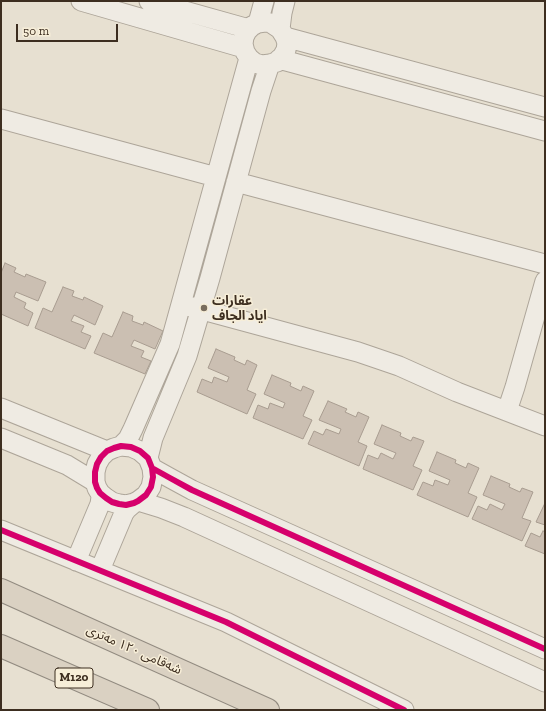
<!DOCTYPE html>
<html>
<head>
<meta charset="utf-8">
<style>
  body { margin:0 }
  #map { position:relative; width:546px; height:711px; overflow:hidden; background:#e7e0d1; font-family:"Zilla Slab",serif }
  canvas { display:block }
  .frame { position:absolute; inset:0; border:2px solid #3d2e20; pointer-events:none }
  .scale { position:absolute; left:16px; top:24px; width:102px; height:18px; box-sizing:border-box; border:2px solid #3d2e20; border-top:0; padding-left:5px; font-size:12px; line-height:14px; white-space:nowrap; color:#3d2e20; -webkit-text-stroke:3px #f7eed8; paint-order:stroke }
</style>
</head>
<body>
<div id="map">
<canvas width="546" height="711"></canvas>
<div class="frame"></div>
<div class="scale">50 m</div>
</div>
<script>
const ctx = document.querySelector('canvas').getContext('2d');
ctx.lineJoin = 'round';
function fill(path, color) {
  ctx.fillStyle = color;
  ctx.fill(path, 'evenodd');
}
function toPath(rows) {
  const path = new Path2D();
  for (const r of rows) {
    path.moveTo(r[0], r[1]);
    for (let i = 2; i < r.length; i += 2) path.lineTo(r[i], r[i + 1]);
  }
  return path;
}
function stroke(path, color, width, dash) {
  ctx.strokeStyle = color;
  ctx.lineWidth = width;
  ctx.lineCap = dash ? 'butt' : 'round';
  ctx.setLineDash(dash || []);
  ctx.stroke(path);
}
function drawText(font, color, halo, rows, align = 'center') {
  ctx.font = font + ' "Zilla Slab","Noto Sans Arabic",serif';
  ctx.lineWidth = 3;
  ctx.setLineDash([]);
  ctx.textBaseline = 'middle';
  ctx.strokeStyle = halo;
  ctx.fillStyle = color;
  for (const [text, x, y, turn = 0] of rows) {
    ctx.save();
    ctx.translate(x, y);
    ctx.rotate((+turn || 0) * Math.PI / 180);
    ctx.textAlign = isNaN(turn) ? turn : align;
    if (halo) ctx.strokeText(text, 0, 0);
    ctx.fillText(text, 0, 0);
    ctx.restore();
  }
}
const building = toPath([
  [5,263,16,268,14,272,25,277,26,274,46,282,38,301,16,292,14,297,26,303,24,308,33,313,28,326,1,314,1,273,5,263],
  [63,287,74,291,72,296,83,300,84,297,103,306,95,325,74,315,71,321,84,326,81,332,91,336,85,349,35,328,43,308,52,312,63,287],
  [123,312,133,316,132,321,143,325,144,322,163,331,155,349,134,340,131,346,144,351,141,357,151,361,145,374,94,353,103,333,112,337,123,312],
  [216,349,235,357,234,360,245,365,247,360,257,365,247,390,256,394,247,414,197,392,202,379,212,383,214,377,227,382,229,377,208,368,216,349],
  [272,375,291,383,290,386,301,391,303,386,314,391,303,416,312,420,303,439,253,418,258,405,268,409,270,403,283,408,285,403,264,394,272,375],
  [328,401,347,409,345,412,356,417,358,412,369,417,358,442,367,446,359,466,308,444,314,431,323,435,326,429,339,434,341,429,319,420,328,401],
  [382,425,401,433,400,436,411,441,413,437,424,441,413,466,422,470,413,490,363,469,368,455,378,459,381,453,393,459,396,453,374,444,382,425],
  [437,452,456,460,455,463,466,468,468,463,479,468,468,493,477,497,468,517,417,495,423,482,433,486,435,480,448,485,450,480,429,471,437,452],
  [491,476,510,484,509,487,520,492,522,488,533,492,522,518,531,521,522,541,472,519,478,506,487,510,490,504,502,510,505,504,483,495,491,476],
  [545,503,545,525,536,522,545,503],
  [543,531,545,532,545,554,525,546,531,533,540,537,543,531]
]);
fill(building, '#cbbfb2');
stroke(building, '#a89c90', 1);
const minor = toPath([
  [81,1,244,48],
  [149,1,249,29],
  [258,23,264,1],
  [280,29,282,13,285,1],
  [285,37,287,43,286,50,282,57,277,62,270,64,262,65,255,63,249,58,245,52,243,44,244,37,247,31,252,26,258,23,265,22,271,23,280,29,285,37,545,107],
  [279,59,545,131],
  [1,119,216,177],
  [236,182,545,264],
  [188,306,358,352,399,366,457,392,545,426],
  [1,408,107,451],
  [507,411,515,387,545,281],
  [1,438,67,465,95,482],
  [121,446,128,439,133,429,170,344,249,58],
  [148,458,153,438,187,356,210,278,261,91,270,64],
  [152,468,153,477,151,487,146,495,138,501,134,503,126,505,119,504,112,502,106,498,100,493,97,488,95,482,95,472,97,464,101,457,107,451,114,448,121,446,131,447,140,451,148,458,152,468,170,478,192,490,545,649],
  [138,501,161,508,184,517,545,682],
  [1,530,226,622,404,710],
  [76,561,100,504,101,497,100,493],
  [100,570,124,513,127,509,134,503]
]);
const highway = toPath([
  [1,590,268,710],
  [1,646,148,710]
]);
stroke(minor, '#ada599', 21);
stroke(highway, '#928b80', 24);
stroke(minor, '#efebe3', 19);
stroke(highway, '#dad1c2', 22);
stroke(toPath([
  [152,468,153,477,151,487,146,495,138,501,134,503,126,505,119,504,112,502,106,498,100,493,97,488,95,482,95,472,97,464,101,457,107,451,114,448,121,446,131,447,140,451,148,458,152,468,170,478,192,490,545,649],
  [1,530,226,622,404,710]
]), '#d6006c', 6);
for (const [x, y, r, color] of [
  [204,308,4,"#786c5e"]
]) {
  const dot = new Path2D();
  dot.arc(x, y, r, 0, 2 * Math.PI);
  ctx.fillStyle = color;
  ctx.fill(dot);
  stroke(dot, '#f7eed8', 1.5);
}
for (const [x, y, w] of [
  [74,678,38]
]) {
  const box = new Path2D();
  box.roundRect(x - w / 2, y - 10, w, 20, 3);
  ctx.fillStyle = '#f7eed8';
  ctx.fill(box);
  stroke(box, '#3d2e20', 1);
}
drawText('bold 12px', '#3d2e20', null, [
  ["M120",74,678]
]);
drawText('bold 13px', '#3d2e20', '#f7eed8', [
  ["عقارات",212,301],
  ["اياد الجاف",212,316]
], 'left');
drawText('13px', '#3d2e20', '#f7eed8', [
  ["شەقامی ١٢٠ مەتری",134,650,24]
]);
</script>
</body>
</html>
